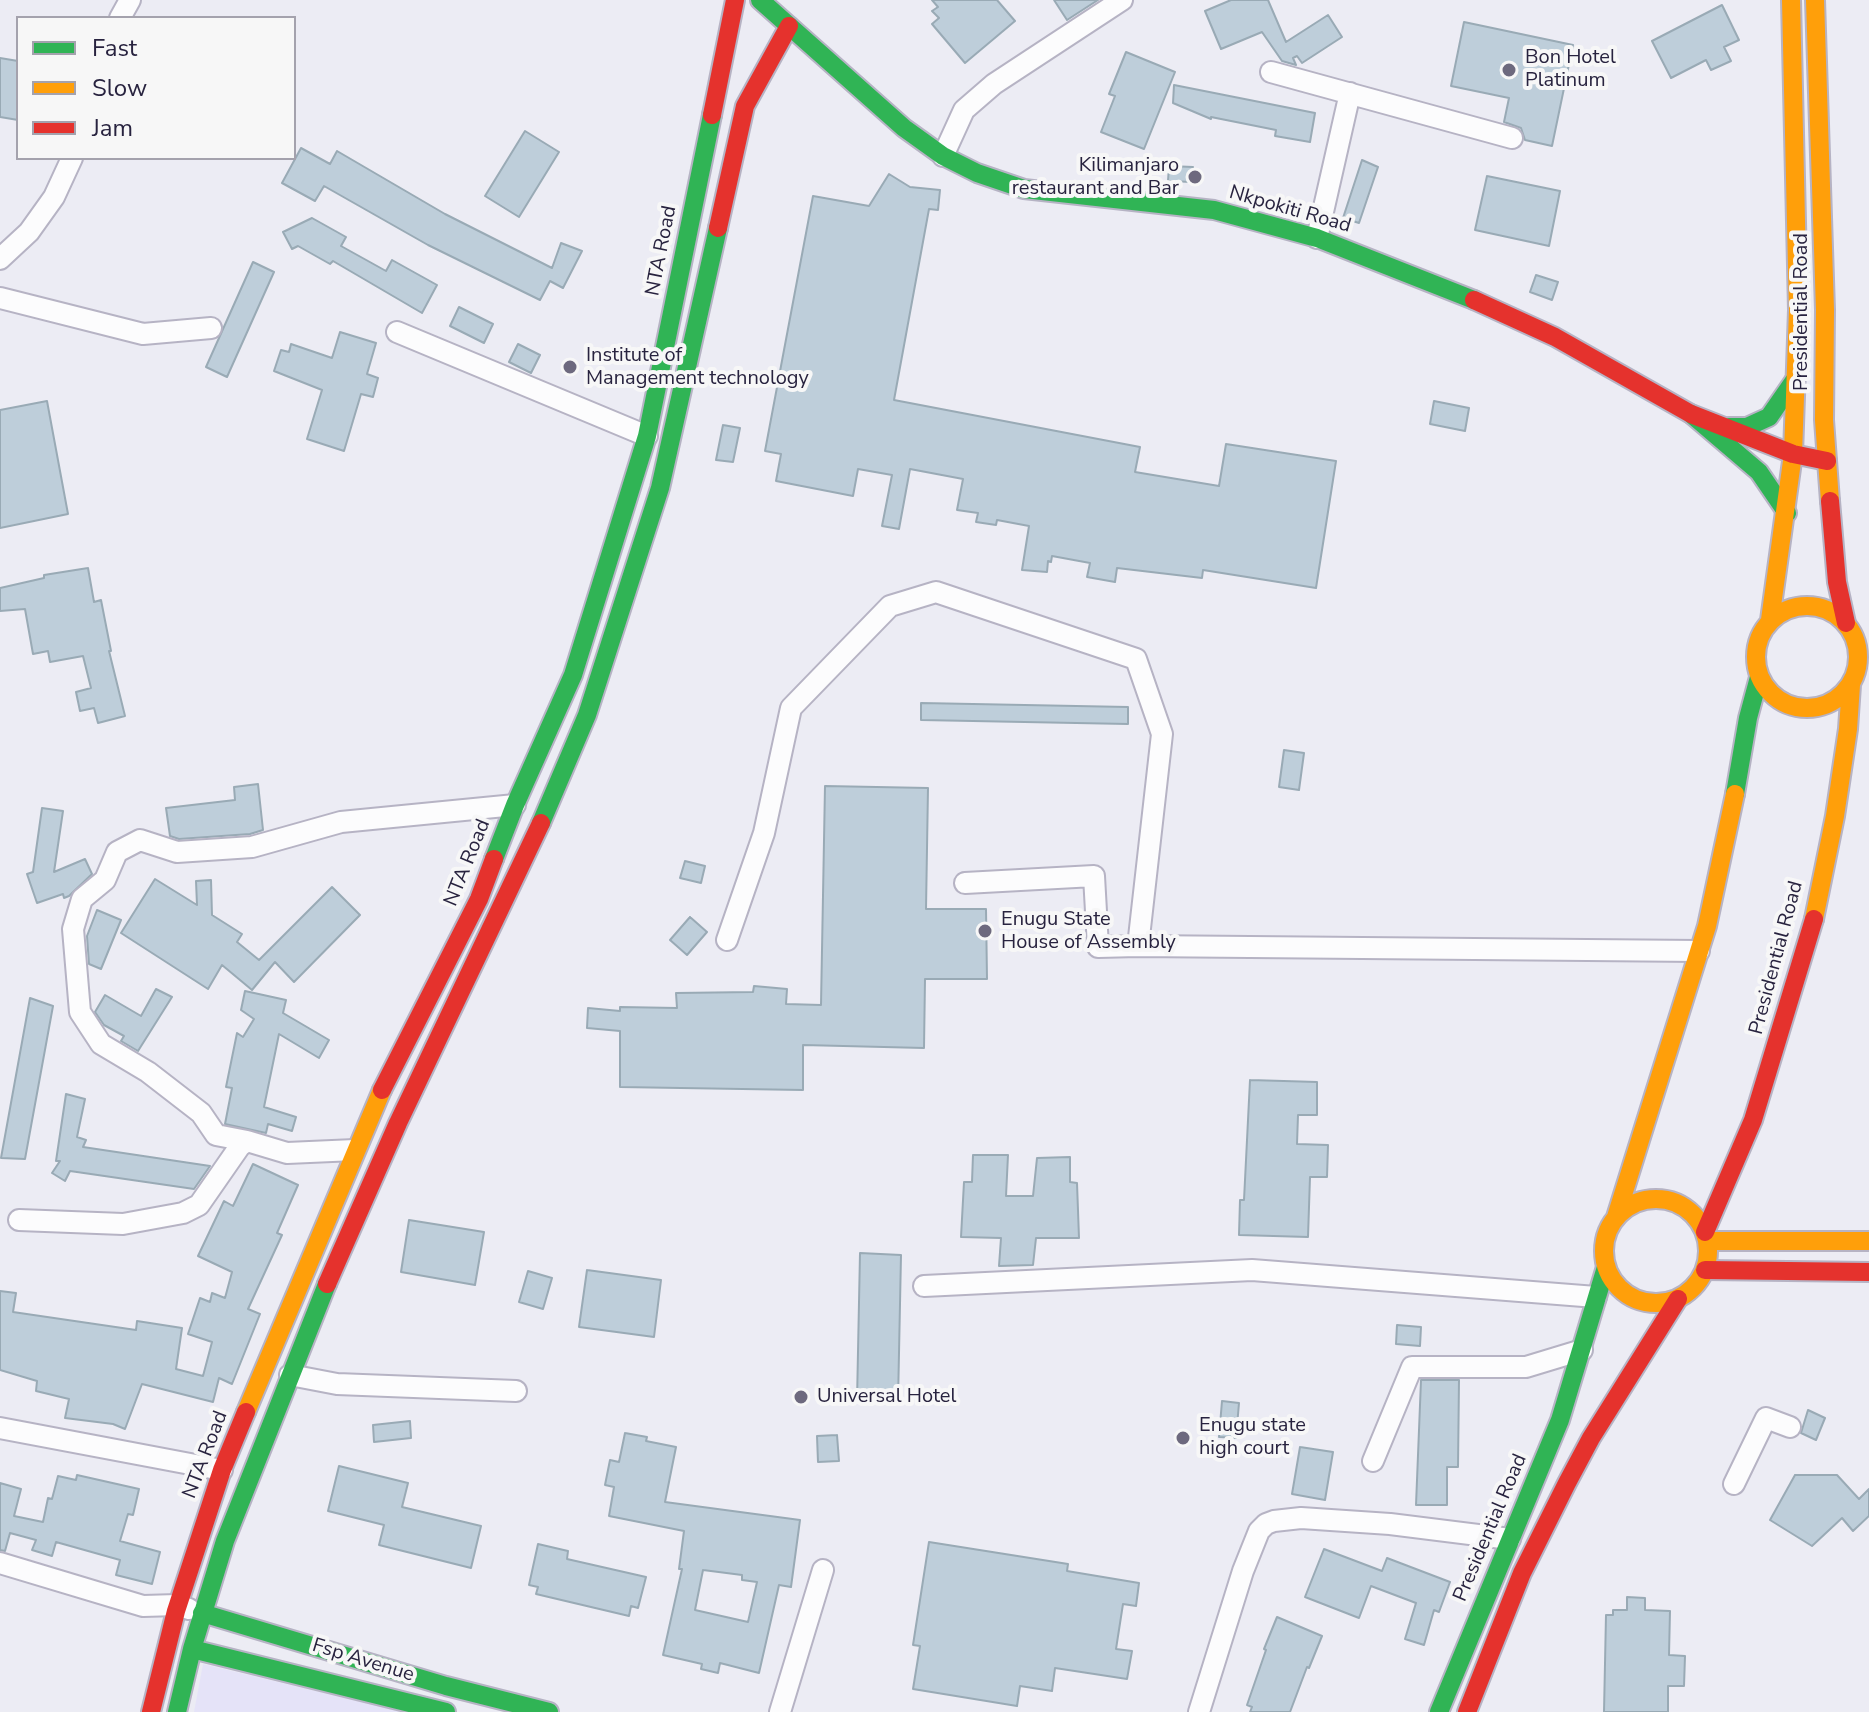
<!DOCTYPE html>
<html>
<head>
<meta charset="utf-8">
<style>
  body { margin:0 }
  #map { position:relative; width:1869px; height:1712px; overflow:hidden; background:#ececf4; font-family:"Nunito Sans",sans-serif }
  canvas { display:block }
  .legend { position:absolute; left:16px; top:16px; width:280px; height:144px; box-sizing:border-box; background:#f7f7f7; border:2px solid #a4a2ad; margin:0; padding:10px 14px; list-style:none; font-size:24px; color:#28233f }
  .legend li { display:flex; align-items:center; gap:16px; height:40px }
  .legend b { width:40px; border:2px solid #a4a2ad }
</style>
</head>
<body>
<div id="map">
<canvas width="1869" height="1712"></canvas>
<ul class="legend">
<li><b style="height:10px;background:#30b455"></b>Fast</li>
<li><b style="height:10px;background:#ff9f0a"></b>Slow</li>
<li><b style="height:10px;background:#e5322d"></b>Jam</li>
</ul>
</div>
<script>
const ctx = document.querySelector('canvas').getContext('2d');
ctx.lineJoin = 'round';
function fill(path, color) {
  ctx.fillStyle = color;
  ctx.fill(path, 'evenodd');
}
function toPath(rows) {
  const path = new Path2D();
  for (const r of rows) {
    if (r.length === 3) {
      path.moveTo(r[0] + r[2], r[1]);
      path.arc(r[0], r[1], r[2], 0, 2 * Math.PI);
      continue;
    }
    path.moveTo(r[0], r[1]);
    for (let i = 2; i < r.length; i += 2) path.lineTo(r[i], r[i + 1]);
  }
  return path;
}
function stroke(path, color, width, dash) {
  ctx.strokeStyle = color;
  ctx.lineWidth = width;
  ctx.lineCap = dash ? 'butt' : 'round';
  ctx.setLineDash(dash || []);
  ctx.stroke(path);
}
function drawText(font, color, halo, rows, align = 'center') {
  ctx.font = font + ' "Nunito Sans",sans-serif';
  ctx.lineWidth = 8;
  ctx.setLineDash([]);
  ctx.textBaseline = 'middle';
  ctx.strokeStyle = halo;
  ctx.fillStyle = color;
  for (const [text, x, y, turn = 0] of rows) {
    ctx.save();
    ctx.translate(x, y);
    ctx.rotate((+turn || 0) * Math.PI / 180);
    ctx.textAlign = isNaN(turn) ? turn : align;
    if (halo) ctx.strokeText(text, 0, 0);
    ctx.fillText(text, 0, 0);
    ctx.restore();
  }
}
fill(toPath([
  [203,1664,403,1712,194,1712]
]), '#e5e3f8');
const building = toPath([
  [932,0,997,0,1015,21,965,63,932,24,939,18,932,11,938,7,932,0],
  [1054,0,1098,0,1067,20,1054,0],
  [1231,0,1268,0,1286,42,1328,15,1342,37,1302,63,1297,56,1293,58,1296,65,1282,61,1262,32,1221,49,1205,11,1231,0],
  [1722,5,1739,40,1724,47,1731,61,1711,70,1706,60,1671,78,1652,41,1722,5],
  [1464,22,1573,45,1552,146,1525,140,1521,128,1504,122,1509,98,1451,86,1464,22],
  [1126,52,1175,72,1144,149,1101,132,1115,96,1109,94,1126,52],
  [0,58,18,61,18,120,0,117,0,58],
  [1174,85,1315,113,1310,142,1275,136,1276,130,1211,117,1211,119,1173,103,1174,85],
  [525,131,559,152,519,217,485,196,525,131],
  [301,148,330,164,337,151,445,214,552,268,561,243,582,251,563,288,550,281,540,300,428,245,324,186,315,201,282,183,301,148],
  [1362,160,1378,167,1359,223,1343,218,1362,160],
  [1169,166,1193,167,1192,182,1168,181,1169,166],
  [889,174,910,187,940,190,938,210,929,209,894,400,1140,447,1135,472,1219,486,1226,444,1336,461,1316,588,1203,570,1202,578,1117,568,1115,582,1087,577,1090,563,1052,556,1051,562,1048,561,1047,572,1022,570,1029,526,997,520,996,525,976,522,978,513,957,510,963,479,910,469,899,529,882,526,892,475,858,469,853,496,776,481,781,454,765,451,813,196,869,206,889,174],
  [1487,176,1560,191,1549,246,1475,230,1487,176],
  [312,218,346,237,341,246,386,271,392,260,437,285,422,313,333,261,330,264,298,246,292,249,283,232,312,218],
  [253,262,274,272,227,377,206,367,253,262],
  [1536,275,1558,282,1552,300,1530,292,1536,275],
  [459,307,493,324,484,343,450,326,459,307],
  [340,332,376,343,367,374,378,378,373,397,361,394,344,451,307,439,322,390,274,371,281,350,289,352,291,344,332,358,340,332],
  [518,344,540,355,531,373,509,362,518,344],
  [47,401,68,514,0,528,0,410,47,401],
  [1434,401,1469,408,1465,431,1430,424,1434,401],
  [723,425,740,428,733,462,716,460,723,425],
  [88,568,94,602,101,600,111,651,109,651,125,716,98,723,94,708,80,711,76,692,91,688,83,656,50,662,48,651,33,654,25,609,0,611,0,588,44,578,44,575,88,568],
  [921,703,1128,707,1128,724,921,720,921,703],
  [1284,750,1304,753,1299,790,1279,787,1284,750],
  [258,784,263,830,250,834,179,839,170,836,166,808,235,800,234,787,258,784],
  [825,786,928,788,926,909,986,909,987,979,925,979,924,1048,803,1045,803,1090,620,1087,620,1031,587,1028,588,1008,620,1011,620,1007,677,1008,676,993,753,992,754,986,787,989,786,1004,821,1005,825,786],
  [42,808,63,811,54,872,85,859,92,874,69,896,64,898,63,894,37,903,27,874,33,872,42,808],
  [685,861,705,866,701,883,680,878,685,861],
  [155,879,197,905,196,881,211,880,212,915,242,934,237,942,259,960,332,887,360,915,294,982,275,962,252,990,222,965,208,989,121,933,155,879],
  [97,910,121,920,101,969,89,964,87,936,97,910],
  [690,917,707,932,687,955,670,940,690,917],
  [156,989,172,997,138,1051,121,1041,124,1036,104,1025,95,1012,105,995,141,1016,156,989],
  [245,991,286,1000,283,1013,329,1040,319,1058,279,1034,264,1107,296,1117,292,1131,268,1124,266,1133,225,1124,232,1088,226,1087,237,1033,243,1037,254,1019,241,1010,245,991],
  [30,998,53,1006,25,1159,1,1158,30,998],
  [1250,1080,1317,1082,1317,1115,1298,1115,1297,1144,1328,1145,1327,1177,1310,1177,1308,1237,1239,1235,1240,1200,1244,1200,1250,1080],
  [66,1094,85,1099,77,1137,86,1140,83,1147,210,1166,194,1189,70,1171,65,1181,52,1173,60,1161,56,1161,66,1094],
  [973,1155,1008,1155,1006,1196,1033,1196,1037,1158,1070,1157,1070,1182,1077,1183,1079,1238,1036,1238,1033,1265,999,1266,1001,1238,961,1237,964,1182,972,1182,973,1155],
  [253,1164,298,1185,277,1233,282,1235,248,1309,260,1314,232,1384,219,1378,213,1402,142,1384,125,1429,113,1424,65,1418,69,1399,36,1391,37,1381,0,1370,0,1291,16,1293,13,1312,136,1330,137,1321,182,1328,176,1369,203,1376,212,1342,188,1334,200,1298,210,1302,212,1293,225,1298,232,1272,198,1256,224,1201,233,1206,253,1164],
  [409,1220,484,1232,475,1285,401,1272,409,1220],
  [860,1253,901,1255,898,1402,857,1401,860,1253],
  [587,1270,661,1280,654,1337,579,1327,587,1270],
  [528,1271,552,1278,543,1309,519,1302,528,1271],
  [1397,1325,1421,1327,1420,1346,1396,1344,1397,1325],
  [1421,1380,1459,1380,1458,1467,1447,1467,1447,1505,1416,1505,1421,1380],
  [1222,1401,1239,1403,1236,1438,1219,1437,1222,1401],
  [1808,1410,1825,1418,1816,1440,1801,1433,1808,1410],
  [410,1421,411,1438,374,1442,373,1425,410,1421],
  [625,1433,647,1437,646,1441,676,1447,665,1502,800,1520,791,1587,779,1585,759,1673,720,1663,718,1673,701,1669,702,1664,663,1655,682,1569,679,1569,684,1531,609,1516,614,1487,605,1485,610,1460,619,1462,625,1433],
  [703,1570,742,1575,742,1580,757,1582,748,1622,695,1610,703,1570],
  [837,1435,839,1461,818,1462,817,1436,837,1435],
  [1300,1447,1333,1452,1325,1500,1292,1494,1300,1447],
  [339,1466,408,1483,402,1507,481,1526,471,1568,379,1545,384,1525,328,1511,339,1466],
  [77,1475,139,1489,133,1515,128,1514,120,1541,160,1552,152,1584,116,1575,120,1560,56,1542,52,1556,32,1550,36,1540,10,1533,5,1551,0,1550,0,1483,21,1489,14,1516,43,1522,48,1498,52,1499,58,1476,76,1480,77,1475],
  [1795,1475,1837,1475,1859,1499,1869,1489,1869,1516,1853,1531,1842,1518,1812,1546,1770,1520,1795,1475],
  [929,1542,1068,1564,1067,1571,1139,1583,1136,1606,1123,1604,1116,1649,1132,1651,1127,1679,1055,1668,1052,1691,1020,1686,1017,1706,913,1689,920,1646,913,1645,929,1542],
  [538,1544,568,1551,567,1559,646,1577,638,1608,631,1606,629,1616,536,1594,538,1587,529,1585,538,1544],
  [1324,1549,1382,1571,1387,1558,1450,1582,1439,1612,1434,1610,1424,1645,1405,1639,1416,1603,1371,1586,1359,1618,1305,1597,1324,1549],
  [1627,1597,1645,1598,1645,1610,1670,1611,1669,1655,1685,1656,1684,1686,1668,1686,1668,1712,1604,1712,1606,1615,1613,1615,1613,1610,1627,1610,1627,1597],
  [1277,1617,1322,1636,1309,1668,1307,1667,1290,1712,1250,1712,1252,1707,1247,1705,1266,1650,1264,1649,1277,1617]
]);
fill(building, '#beceda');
stroke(building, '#99aab5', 2);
const street = toPath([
  [120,18,130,0],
  [1271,72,1512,138],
  [943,156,964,110,994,84,1122,0],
  [1317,238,1350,93],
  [0,259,29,232,54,197,72,158],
  [0,298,143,334,211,328],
  [397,332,647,436],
  [965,883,1094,876,1098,947,1138,946,1699,951],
  [727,940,764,833,791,708,890,606,936,592,1136,659,1162,734,1138,946],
  [247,1141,216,1135,201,1113,148,1072,101,1044,80,1012,73,929,82,899,105,880,117,852,140,840,177,852,252,847,341,822,515,805],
  [19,1220,123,1224,183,1213,199,1205,240,1146,247,1141,287,1153,355,1150],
  [924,1286,1252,1270,1596,1297],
  [290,1375,337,1384,516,1391],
  [0,1428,222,1470],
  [1373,1461,1412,1367,1526,1367,1582,1350],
  [1734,1484,1766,1418,1790,1427],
  [0,1563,143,1606,177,1605,189,1609],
  [780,1712,823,1570],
  [1199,1712,1243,1571,1259,1531,1266,1524,1274,1521,1301,1518,1390,1524,1510,1539]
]);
const fast = toPath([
  [760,0,904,128,943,156,977,173,1024,189,1214,210,1317,238,1474,300],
  [1691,414,1759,472,1787,513],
  [1729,427,1747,427,1769,417,1794,381],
  [1735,794,1748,718,1759,677],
  [541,823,587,715,660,488,718,228],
  [494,859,515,805,573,675,647,436,712,115],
  [202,1613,446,1686,549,1712],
  [192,1649,446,1712],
  [177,1712,192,1649,225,1541,327,1284],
  [1439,1712,1560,1420,1606,1267]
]);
const slow = toPath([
  [1815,0,1825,310,1824,420,1830,501],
  [1807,657,51],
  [1770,620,1793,454,1798,310,1791,0],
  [1814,919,1835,816,1848,729,1851,685],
  [1656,1251,52],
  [1616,1217,1707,926,1735,794],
  [1707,1241,1869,1241],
  [246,1412,382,1090]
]);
const jam = toPath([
  [712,115,735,0],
  [718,228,745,106,789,26],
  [1474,300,1555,337,1691,414,1793,454,1827,461],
  [1830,501,1837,582,1846,623],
  [382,1090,479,899,494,859],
  [1705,1232,1753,1120,1814,919],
  [1705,1270,1869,1272],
  [327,1284,398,1123,541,823],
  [151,1712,176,1611,222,1470,246,1412],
  [1467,1712,1522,1573,1567,1483,1591,1438,1678,1299]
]);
stroke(street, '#b6b3c4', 24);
stroke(fast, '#b6b3c4', 22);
stroke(slow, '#b6b3c4', 22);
stroke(jam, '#b6b3c4', 22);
stroke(street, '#fcfcfd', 20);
stroke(fast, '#30b455', 18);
stroke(slow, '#ff9f0a', 18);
stroke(jam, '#e5322d', 18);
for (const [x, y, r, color] of [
  [1509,70,8,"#6d697e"],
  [1195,177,8,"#6d697e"],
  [570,367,8,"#6d697e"],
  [985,931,8,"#6d697e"],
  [801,1397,8,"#6d697e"],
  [1183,1438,8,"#6d697e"]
]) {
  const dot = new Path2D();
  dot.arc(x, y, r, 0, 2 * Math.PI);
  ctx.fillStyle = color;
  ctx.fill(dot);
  stroke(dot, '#f7f7f7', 3);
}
drawText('20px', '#28233f', '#f7f7f7', [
  ["Bon Hotel",1525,58],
  ["Platinum",1525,81],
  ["Kilimanjaro",1179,166,"right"],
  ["restaurant and Bar",1179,189,"right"],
  ["Institute of",586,356],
  ["Management technology",586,379],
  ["Enugu State",1001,920],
  ["House of Assembly",1001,943],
  ["Universal Hotel",817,1397],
  ["Enugu state",1199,1426],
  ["high court",1199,1449]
], 'left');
drawText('20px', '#28233f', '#f7f7f7', [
  ["Nkpokiti Road",1290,210,16],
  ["NTA Road",662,251,-79],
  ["Presidential Road",1802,312,-90],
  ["NTA Road",468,863,-68],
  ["Presidential Road",1777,958,-75],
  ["NTA Road",206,1455,-69],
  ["Presidential Road",1491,1528,-67],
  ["Fsp Avenue",363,1661,17]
]);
</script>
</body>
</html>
